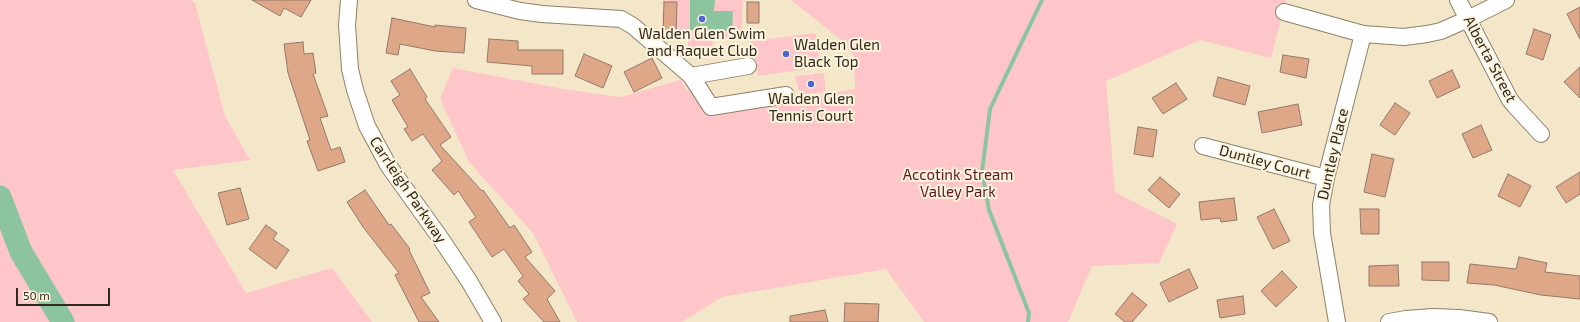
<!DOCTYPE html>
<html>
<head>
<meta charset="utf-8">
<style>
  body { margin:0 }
  #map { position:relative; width:1580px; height:322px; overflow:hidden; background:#f3e6c9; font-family:"Exo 2",sans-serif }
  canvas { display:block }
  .scale { position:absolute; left:16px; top:288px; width:94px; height:18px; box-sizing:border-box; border:2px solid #2f2a1f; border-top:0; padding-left:5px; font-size:12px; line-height:14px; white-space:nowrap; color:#2f2a1f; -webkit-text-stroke:3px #fef3dc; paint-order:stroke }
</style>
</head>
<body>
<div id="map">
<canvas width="1580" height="322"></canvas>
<div class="scale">50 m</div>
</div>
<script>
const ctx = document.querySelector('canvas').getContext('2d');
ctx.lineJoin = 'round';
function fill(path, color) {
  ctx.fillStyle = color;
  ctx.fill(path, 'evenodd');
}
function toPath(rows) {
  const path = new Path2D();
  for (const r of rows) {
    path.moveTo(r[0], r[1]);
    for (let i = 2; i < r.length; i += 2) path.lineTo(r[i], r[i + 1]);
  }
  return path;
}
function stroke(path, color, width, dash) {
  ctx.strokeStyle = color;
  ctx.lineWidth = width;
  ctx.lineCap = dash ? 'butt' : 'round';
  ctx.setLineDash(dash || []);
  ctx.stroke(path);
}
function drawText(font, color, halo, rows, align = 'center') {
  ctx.font = font + ' "Exo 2",sans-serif';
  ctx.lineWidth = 4;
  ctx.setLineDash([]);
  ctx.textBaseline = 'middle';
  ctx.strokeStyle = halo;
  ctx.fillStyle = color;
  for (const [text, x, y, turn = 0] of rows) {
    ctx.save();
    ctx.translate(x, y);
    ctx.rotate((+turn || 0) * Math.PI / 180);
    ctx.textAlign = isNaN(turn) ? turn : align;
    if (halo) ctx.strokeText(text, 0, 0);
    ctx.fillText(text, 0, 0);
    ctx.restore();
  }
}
fill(toPath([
  [0,0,190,0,195,3,225,116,250,160,173,170,246,293,332,268,372,322,0,322],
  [663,0,743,0,741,38,713,37,712,56,688,55,688,40,662,39],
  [791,0,1286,0,1271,58,1200,40,1106,81,1115,192,1177,224,1159,263,1092,266,1068,322,924,322,886,269,722,297,682,322,577,322,533,233,469,162,440,99,453,68,563,89,620,97,681,80,687,91,693,88,707,115,855,89,854,56,840,39],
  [816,33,820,67,758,76,751,41],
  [824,73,826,92,800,95,795,76]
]), '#fec6c8');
fill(toPath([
  [690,0,715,0,714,11,733,11,732,31,690,30]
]), '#8dc4a0');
stroke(toPath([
  [1028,322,1029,313,989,210,982,172,990,109,1042,0]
]), '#8dc4a0', 4);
stroke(toPath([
  [0,197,21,252,63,322]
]), '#8dc4a0', 23);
const building = toPath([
  [252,0,311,0,301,17,284,8,280,16,252,0],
  [664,2,677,2,676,38,663,38,664,2],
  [747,2,759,2,759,23,747,23,747,2],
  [1580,7,1580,39,1567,14,1580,7],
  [392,18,435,27,435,25,466,28,464,53,435,51,400,44,398,55,386,53,392,18],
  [1534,29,1551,35,1543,60,1526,54,1534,29],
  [489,39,518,41,518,50,563,50,563,74,532,74,532,66,487,62,489,39],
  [303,42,304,54,313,53,316,73,313,74,328,116,320,118,331,150,340,147,345,162,318,171,307,141,310,140,288,73,284,44,303,42],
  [584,54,612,66,603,88,575,76,584,54],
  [1283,55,1309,59,1306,78,1280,72,1283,55],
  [652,58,662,78,634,92,624,72,652,58],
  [1580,67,1580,98,1564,82,1580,67],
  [410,69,427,97,425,99,451,137,440,145,482,191,483,190,510,228,514,225,532,252,525,257,555,291,547,299,560,322,544,322,523,299,529,294,518,281,523,276,504,249,492,257,469,222,476,217,458,191,454,195,432,170,442,161,423,134,412,141,404,129,408,127,392,100,400,95,391,81,410,69],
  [1452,70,1460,87,1437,98,1429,81,1452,70],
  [1218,77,1250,86,1245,105,1213,96,1218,77],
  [1176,83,1187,99,1163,114,1152,98,1176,83],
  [1395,103,1410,113,1395,135,1380,125,1395,103],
  [1298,104,1302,125,1262,133,1258,112,1298,104],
  [1481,125,1492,150,1473,158,1462,134,1481,125],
  [1138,127,1157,130,1153,157,1134,154,1138,127],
  [1372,154,1394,159,1385,197,1364,192,1372,154],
  [1580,172,1580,194,1566,203,1556,187,1580,172],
  [1508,174,1531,186,1520,207,1498,196,1508,174],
  [1160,177,1180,194,1169,208,1148,190,1160,177],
  [240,188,249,219,227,225,218,193,240,188],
  [365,190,389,225,391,224,410,249,409,250,430,293,421,297,439,322,419,322,395,275,399,273,363,227,347,202,365,190],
  [1234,198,1237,220,1221,222,1220,218,1201,220,1199,202,1234,198],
  [1274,209,1290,241,1273,249,1257,217,1274,209],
  [1360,209,1379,209,1379,234,1361,234,1360,209],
  [266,225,277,233,273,239,289,250,276,269,249,249,266,225],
  [1519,257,1547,263,1545,272,1580,276,1580,299,1541,295,1494,285,1467,283,1470,264,1516,269,1519,257],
  [1422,262,1449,262,1449,281,1422,280,1422,262],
  [1398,265,1399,286,1369,286,1369,266,1398,265],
  [1189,269,1198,288,1169,302,1160,283,1189,269],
  [1282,271,1297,287,1276,307,1261,291,1282,271],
  [1132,293,1147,305,1132,322,1125,322,1115,314,1132,293],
  [1243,296,1245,314,1220,318,1217,300,1243,296],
  [845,303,879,304,878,322,844,322,845,303],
  [825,310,828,322,790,322,790,316,825,310]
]);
fill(building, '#dda788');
stroke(building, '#94796a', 1);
const minor = toPath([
  [349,0,347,25,350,69,355,90,367,126,388,165,441,239,469,281,493,322],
  [476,0,520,11,542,14,621,19,633,26,691,76,711,107,786,95],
  [1458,0,1510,100,1515,106,1541,134],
  [1284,12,1363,34,1404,37,1427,34,1441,31,1468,19,1506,0],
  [691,76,748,66],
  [1203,146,1326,178],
  [1337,322,1322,233,1321,205,1326,178,1363,34],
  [1389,322,1406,319,1433,317,1459,318,1489,322]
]);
stroke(minor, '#8e8167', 18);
stroke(minor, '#fff', 16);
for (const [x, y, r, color] of [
  [702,19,4,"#4d64d9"],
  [786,54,4,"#4d64d9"],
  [811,84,4,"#4d64d9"]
]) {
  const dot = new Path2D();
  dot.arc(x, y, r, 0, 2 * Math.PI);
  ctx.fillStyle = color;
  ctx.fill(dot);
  stroke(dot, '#fef3dc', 1.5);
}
drawText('15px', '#2f2a1f', '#fef3dc', [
  ["Walden Glen Swim",702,34],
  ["and Raquet Club",702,51],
  ["Walden Glen",794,45,"left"],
  ["Black Top",794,62,"left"],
  ["Walden Glen",811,99],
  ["Tennis Court",811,116]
]);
drawText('15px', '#2f2a1f', '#fef3dc', [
  ["Alberta Street",1490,59,62],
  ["Duntley Place",1333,154,-77],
  ["Duntley Court",1265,162,15],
  ["Carrleigh Parkway",408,190,56]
]);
drawText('15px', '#601522', '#fef3dc', [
  ["Accotink Stream",958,175],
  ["Valley Park",958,192]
]);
</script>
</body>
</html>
